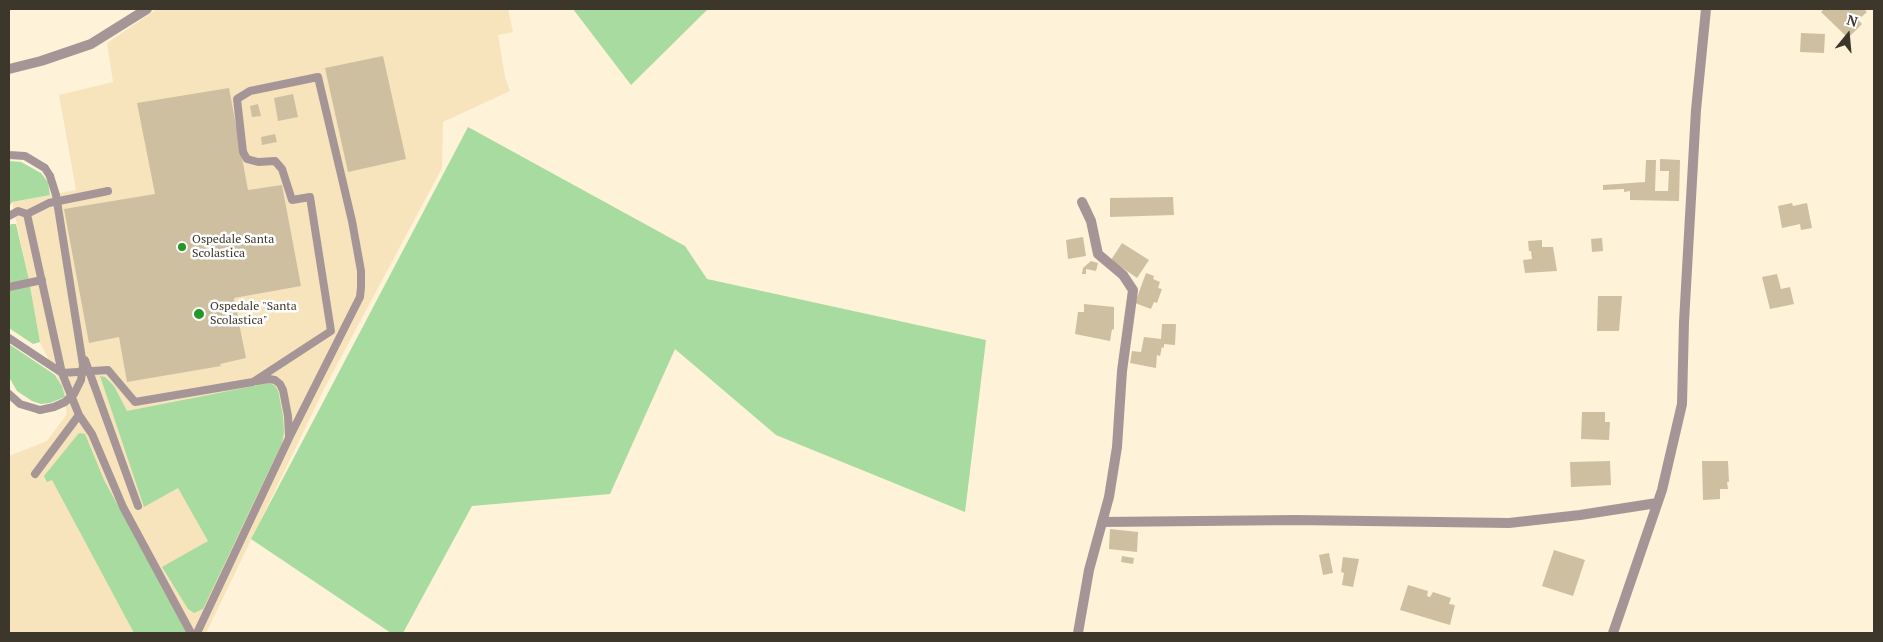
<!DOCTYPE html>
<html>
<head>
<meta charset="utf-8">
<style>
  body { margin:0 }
  #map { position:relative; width:1883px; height:642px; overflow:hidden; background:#fef2d8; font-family:"PT Serif",serif }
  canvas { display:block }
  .frame { position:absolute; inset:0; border:10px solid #3d362a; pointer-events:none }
  .north { position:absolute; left:1823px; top:10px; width:50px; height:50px; -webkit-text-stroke:4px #fff; paint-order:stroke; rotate:17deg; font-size:14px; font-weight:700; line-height:20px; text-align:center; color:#3d362a }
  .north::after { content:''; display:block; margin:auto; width:18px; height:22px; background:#3d362a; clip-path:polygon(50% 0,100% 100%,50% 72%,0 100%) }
</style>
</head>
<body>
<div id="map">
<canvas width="1883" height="642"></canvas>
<div class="frame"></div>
<div class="north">N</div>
</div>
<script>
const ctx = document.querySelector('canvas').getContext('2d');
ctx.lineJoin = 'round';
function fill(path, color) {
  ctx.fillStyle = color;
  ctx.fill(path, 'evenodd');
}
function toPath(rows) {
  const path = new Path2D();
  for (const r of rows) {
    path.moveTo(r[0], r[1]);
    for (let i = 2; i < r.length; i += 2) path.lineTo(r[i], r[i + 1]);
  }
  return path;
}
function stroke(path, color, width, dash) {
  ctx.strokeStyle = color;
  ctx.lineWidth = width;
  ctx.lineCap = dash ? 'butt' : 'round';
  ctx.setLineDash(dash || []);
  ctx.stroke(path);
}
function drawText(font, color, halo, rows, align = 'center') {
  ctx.font = font + ' "PT Serif",serif';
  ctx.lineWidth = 5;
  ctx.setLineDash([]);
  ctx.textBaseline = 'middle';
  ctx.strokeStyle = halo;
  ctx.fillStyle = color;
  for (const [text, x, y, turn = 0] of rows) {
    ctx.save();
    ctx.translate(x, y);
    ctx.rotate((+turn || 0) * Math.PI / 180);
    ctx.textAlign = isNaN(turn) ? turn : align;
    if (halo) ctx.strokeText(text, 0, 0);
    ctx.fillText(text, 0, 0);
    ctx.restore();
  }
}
fill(toPath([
  [157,9,508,9,513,32,498,35,505,77,510,91,443,122,442,168,324,389,206,633,9,633,9,456,47,441,67,414,62,386,40,342,29,280,12,202,76,190,59,95,113,82,107,43]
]), '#f7e4bd');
fill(toPath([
  [573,9,708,9,631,85],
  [468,127,685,246,707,279,986,340,965,512,776,435,675,349,610,494,472,506,403,633,391,633,251,539],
  [9,161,21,162,41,173,48,182,50,195,12,202,9,207],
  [11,224,16,224,29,280,9,283,9,228],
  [30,286,40,342,33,344,9,328,9,289],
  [9,344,55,375,62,386,65,397,50,403,41,404,32,401,17,391,9,377],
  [100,376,105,377,114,386,127,411,269,383,274,385,278,390,283,416,284,432,282,443,203,609,194,613,188,609,162,567,208,541,178,488,144,507],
  [79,433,85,434,104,480,186,630,186,633,134,633,52,480,47,482,44,476]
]), '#a8db9f');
fill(toPath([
  [1824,9,1864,9,1867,12,1858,20,1862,24,1848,38,1821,12],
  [1801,33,1825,34,1824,53,1800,52],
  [383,56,406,159,348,172,325,68],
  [229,88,248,190,282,185,301,286,234,298,246,358,220,364,221,366,127,382,119,337,89,343,64,209,155,194,137,103],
  [293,94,298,117,278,121,274,98],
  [258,104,261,116,252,117,250,106],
  [275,134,277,142,262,145,261,137],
  [1660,159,1680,160,1679,201,1630,200,1630,191,1624,192,1624,189,1603,190,1603,185,1645,182,1646,160,1656,160,1655,191,1668,191,1669,171,1660,171],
  [1173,197,1174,215,1110,217,1110,198],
  [1792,203,1793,206,1807,203,1812,228,1801,230,1800,224,1782,228,1778,206],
  [1083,237,1086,256,1068,259,1066,240],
  [1602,238,1603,251,1592,252,1591,239],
  [1542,240,1542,247,1553,247,1557,271,1525,273,1523,260,1532,259,1531,251,1529,251,1528,241],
  [1122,243,1149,260,1137,278,1111,260],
  [1091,261,1098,263,1096,271,1086,269,1086,274,1082,274,1083,268],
  [1146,273,1154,276,1153,279,1160,282,1158,288,1162,289,1157,303,1154,302,1151,309,1135,303],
  [1777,274,1781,289,1790,287,1794,304,1770,309,1762,277],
  [1598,296,1622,296,1619,331,1597,331],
  [1084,304,1114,307,1114,330,1112,329,1110,341,1075,334,1078,312,1084,312],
  [1162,324,1176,324,1175,345,1164,344,1164,348,1162,347,1160,356,1157,355,1156,368,1130,363,1132,351,1141,352,1144,337,1161,339],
  [1582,412,1605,412,1605,422,1610,422,1609,440,1581,439],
  [1610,461,1611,485,1571,487,1570,462],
  [1702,461,1728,461,1729,482,1727,482,1728,489,1720,489,1720,499,1703,500],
  [1110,529,1138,532,1137,552,1109,549],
  [1554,550,1585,560,1573,596,1542,586],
  [1329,553,1333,573,1323,575,1319,555],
  [1122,556,1134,558,1133,564,1121,562],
  [1343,557,1359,559,1353,587,1342,585,1344,573,1341,572],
  [1408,585,1428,591,1427,596,1430,597,1433,592,1451,598,1449,604,1455,605,1450,625,1400,610]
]), '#cebfa0');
stroke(toPath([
  [9,155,25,156,45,168,50,176],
  [27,214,49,203,108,191],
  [9,216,18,211,27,214,62,373,108,370,135,402,253,382,331,331,310,197,292,200,282,169,275,161,258,162,247,159,243,152,237,99,250,91,318,77,352,221,361,271,361,287,360,297,289,438,197,633],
  [9,287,42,280],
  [9,338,62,373,79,415,35,474],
  [257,381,269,379,275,380,280,384,283,390,288,416,289,436],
  [93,382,138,506],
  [9,394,20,404,40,410],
  [79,415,92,434,123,507,191,633]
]), '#a69597', 8);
stroke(toPath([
  [9,69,41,61,91,44,147,9],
  [1102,522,1296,520,1509,523,1580,515,1657,503],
  [1078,633,1089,570,1109,497,1117,447,1122,371,1133,290,1123,275,1098,254,1091,221,1082,202],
  [1613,633,1662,490,1682,404,1684,322,1696,110,1706,9]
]), '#a69597', 10);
stroke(toPath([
  [85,360,93,382],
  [40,410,54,407,65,402,74,394,81,380,83,365,56,195,50,176]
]), '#a69597', 8);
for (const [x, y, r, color] of [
  [182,247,5,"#249724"],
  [199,314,6,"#249724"]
]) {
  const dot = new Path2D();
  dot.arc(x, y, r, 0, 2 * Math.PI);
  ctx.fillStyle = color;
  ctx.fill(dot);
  stroke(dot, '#fff', 2);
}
drawText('12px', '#3d362a', '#fff', [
  ["Ospedale Santa",192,240],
  ["Scolastica",192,254],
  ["Ospedale \"Santa",210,307],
  ["Scolastica\"",210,321]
], 'left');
</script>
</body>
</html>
